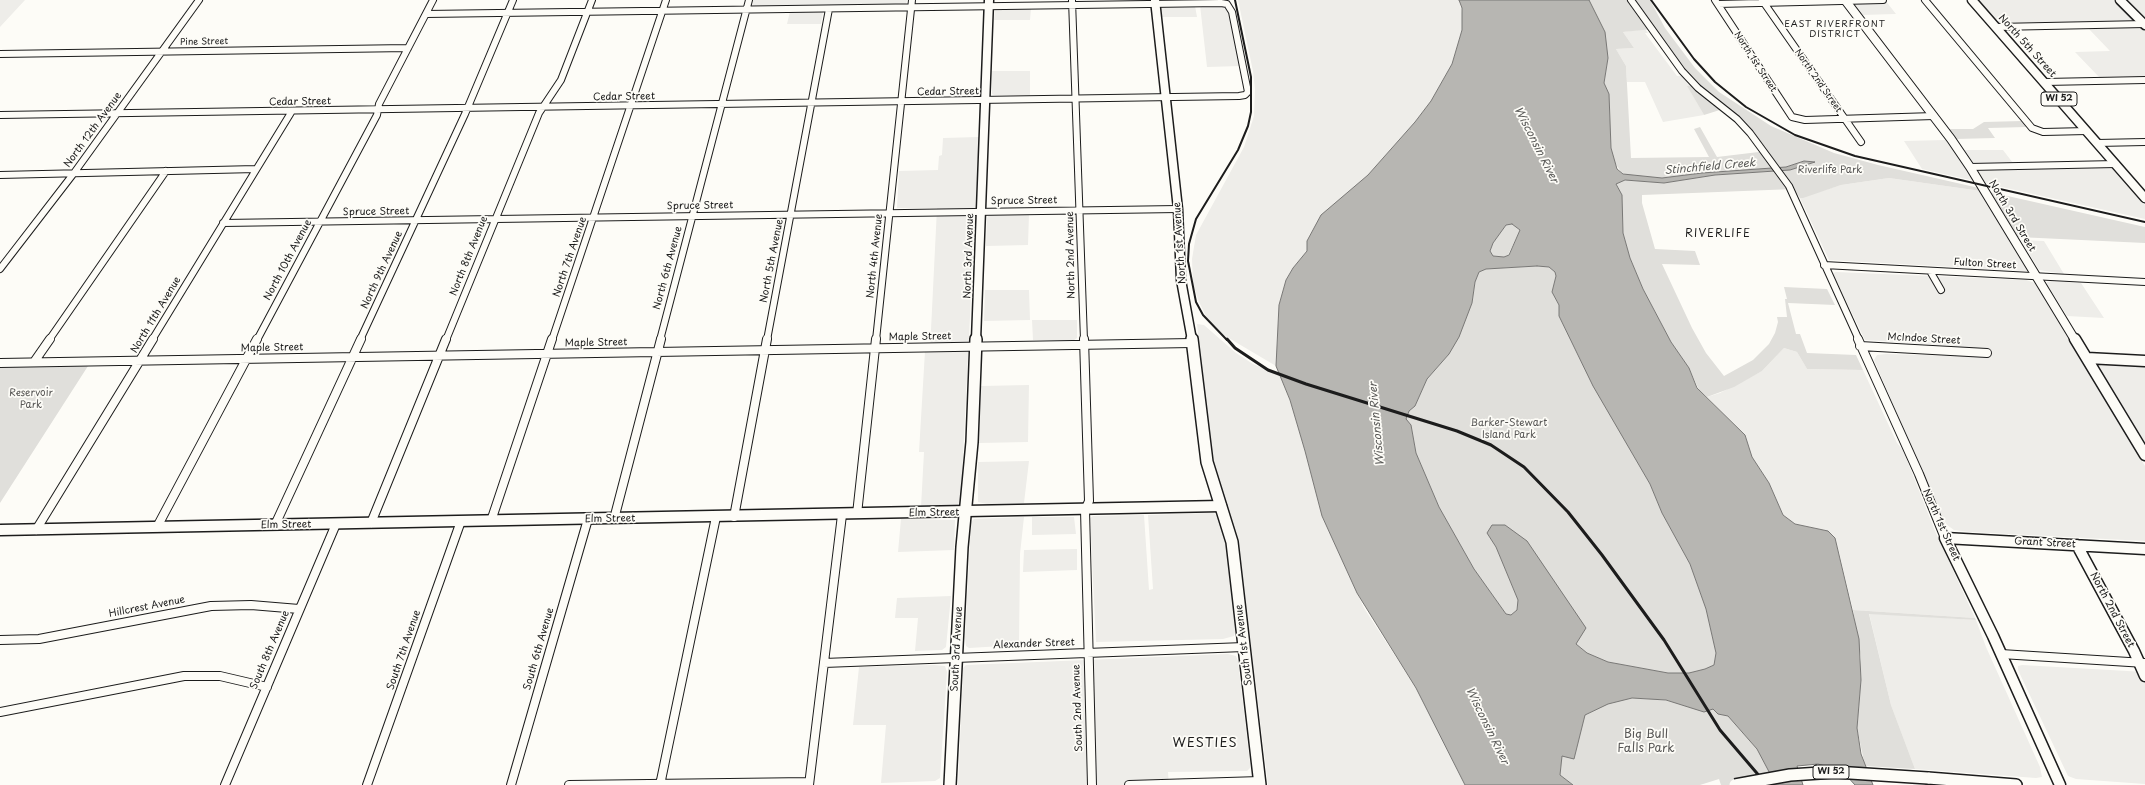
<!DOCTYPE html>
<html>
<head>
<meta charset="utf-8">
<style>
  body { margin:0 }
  canvas { display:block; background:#fdfcf7 }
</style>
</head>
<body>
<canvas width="2145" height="785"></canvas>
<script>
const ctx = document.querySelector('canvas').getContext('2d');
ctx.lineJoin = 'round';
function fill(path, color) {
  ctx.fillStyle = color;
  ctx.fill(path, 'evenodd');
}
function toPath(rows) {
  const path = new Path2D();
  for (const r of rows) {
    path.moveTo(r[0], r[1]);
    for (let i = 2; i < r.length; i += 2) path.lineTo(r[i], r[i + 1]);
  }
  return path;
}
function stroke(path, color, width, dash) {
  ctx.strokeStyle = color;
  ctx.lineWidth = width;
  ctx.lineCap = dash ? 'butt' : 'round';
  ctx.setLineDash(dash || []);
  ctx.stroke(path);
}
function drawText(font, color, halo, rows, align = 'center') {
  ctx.font = font + ' "Playpen Sans",sans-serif';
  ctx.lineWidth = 3.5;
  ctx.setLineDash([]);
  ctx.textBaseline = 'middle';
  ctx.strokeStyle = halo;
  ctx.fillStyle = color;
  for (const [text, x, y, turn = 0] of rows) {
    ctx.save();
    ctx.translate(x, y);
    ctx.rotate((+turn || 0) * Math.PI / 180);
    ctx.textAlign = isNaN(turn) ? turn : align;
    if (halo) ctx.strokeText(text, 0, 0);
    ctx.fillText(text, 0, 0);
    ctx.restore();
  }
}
fill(toPath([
  [0,0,25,0,0,27],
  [753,0,907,0,906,4,903,5,824,6,821,24,787,24,791,7,755,7,752,5],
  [1159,0,1203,0,1194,0,1197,17,1160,17],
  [1238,0,1459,0,1463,18,1462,30,1452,64,1431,101,1415,122,1368,175,1319,220,1310,235,1307,251,1293,268,1286,280,1279,305,1276,366,1222,334,1207,318,1199,302,1193,284,1192,259,1196,235,1244,147,1254,116,1255,89,1253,71],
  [1850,0,1885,0,1896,14,1861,15],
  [1976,0,2114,0,2134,21,1999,23],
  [2125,0,2145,0,2145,19],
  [1200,5,1225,6,1227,8,1241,66,1207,67],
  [1031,8,1030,20,994,20,995,10],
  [2141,27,2145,30,2145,76,2099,77,2075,52,2110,51,2088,28],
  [1645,29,1648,33,1645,33,1677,76,1682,76,1691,86,1688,87,1704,115,1663,122,1645,82,1627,82,1626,66,1616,49,1634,48,1623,32],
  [992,71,1030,71,1030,96,994,95,992,94],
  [979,137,961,496,958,505,953,506,921,507,924,452,919,452,925,351,930,350,937,208,897,208,899,171,938,170,939,156,942,155,943,138],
  [1946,140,1969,172,1975,181,1922,169,1904,141],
  [1963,150,2003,150,2016,167,2112,166,2145,205,2145,219,1984,183],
  [1889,178,1981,191,2026,267,2027,271,1829,260,1800,198,1841,185],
  [1029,214,1028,245,986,246,987,218,989,215],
  [2021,240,2044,241,2064,274,2039,270],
  [1836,272,2026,280,2035,283,2085,363,2103,396,2112,405,2111,410,2145,466,2145,541,1970,532,1954,530,1947,525,1940,514,1874,360,1877,355,1886,354,1962,356,1957,346,1865,340,1834,276,1833,273],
  [2051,281,2081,283,2104,318,2067,316,2047,284,2047,282],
  [985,290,1029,290,1030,320,984,321],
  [1032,320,1077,320,1077,338,1074,340,1033,340],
  [1197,324,1204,325,1236,353,1253,364,1279,375,1290,400,1305,451,1322,516,1364,608,1416,688,1465,785,1268,785,1239,546,1212,459],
  [1784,348,1797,352,1807,369,1863,370,1897,443,1903,450,1935,531,1975,618,1853,610,1839,552,1833,535,1824,530,1795,524,1783,515,1769,483,1752,457,1745,435,1707,397,1720,393,1762,371],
  [2101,363,2145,365,2145,443,2098,366,2098,364],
  [1029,385,1028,442,979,443,981,386],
  [1029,461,1024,503,987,504,978,502,978,462],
  [1209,513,1214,513,1218,517,1226,546,1235,632,1234,636,1223,639,1096,642,1090,518,1093,516,1144,515,1149,590,1153,589,1148,515],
  [1024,517,1020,554,1019,645,969,648,966,646,965,638,971,522,974,519],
  [1032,517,1074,517,1076,534,1032,535],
  [901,519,955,520,954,550,898,552],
  [1077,549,1077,570,1023,572,1024,550],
  [951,596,946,647,942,650,915,651,918,618,895,618,897,598],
  [1869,613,1976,620,1986,647,2040,767,2042,777,2036,778,1915,769,1891,705],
  [1228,654,1236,656,1238,661,1250,763,1250,768,1247,771,1168,772,1169,785,958,785,963,674,963,668,966,665],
  [934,665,945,666,947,672,940,778,935,781,881,783,886,725,853,725,859,667],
  [2022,665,2145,672,2145,784,2076,779,2068,776,2018,670,2018,666]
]), '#eeede9');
fill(toPath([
  [1589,0,1650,0,1665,28,1695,68,1719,92,1771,126,1834,153,1878,165,1979,188,1981,191,1889,178,1841,185,1803,198,1800,198,1794,189,1642,195,1642,203,1655,249,1695,251,1700,265,1662,264,1692,328,1706,353,1724,376,1753,360,1769,344,1775,333,1778,322,1777,317,1787,317,1785,299,1787,299,1784,287,1827,289,1835,305,1788,303,1796,334,1800,334,1807,353,1856,355,1863,370,1807,369,1797,352,1784,348,1762,371,1734,387,1707,397,1699,390,1689,368,1671,342,1643,289,1630,258,1623,233,1622,195,1616,183,1627,180,1664,183,1715,175,1790,170,1814,162,1804,161,1786,167,1702,173,1666,178,1647,178,1626,175,1621,172,1613,160,1611,148,1609,95,1604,83,1608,58],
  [1653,29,1660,34,1662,39,1697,85,1687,86,1704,115,1726,108,1767,151,1717,157,1700,127,1694,129,1709,157,1631,158,1626,66,1616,49,1634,48,1623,32],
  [2022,121,2027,127,1988,128,1995,138,1955,139,1948,129,1973,129,1984,122],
  [1990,192,2145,227,2145,243,2018,237],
  [1512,224,1520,230,1508,255,1504,257,1493,256,1490,251,1493,243,1506,225],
  [1537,266,1549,267,1555,272,1556,276,1552,292,1559,305,1559,316,1593,385,1650,484,1662,513,1690,564,1706,609,1716,653,1714,665,1705,669,1689,673,1668,673,1608,662,1587,653,1576,644,1487,533,1496,547,1518,600,1517,610,1511,615,1506,614,1474,569,1439,507,1416,453,1411,425,1405,419,1409,411,1415,406,1427,379,1449,354,1472,303,1475,282,1479,272,1486,269],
  [88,366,0,503,0,367],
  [1853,610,1975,618,1976,620,1869,614,1891,705,1915,769,1865,766,1857,728,1861,680,1861,658],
  [1627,698,1659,699,1713,709,1728,716,1757,749,1776,785,1721,785,1719,779,1700,785,1573,785,1560,775,1562,755,1574,759,1585,715,1607,704]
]), '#e0dfdb');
const water = toPath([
  [1459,0,1589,0,1605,32,1608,58,1604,83,1609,94,1611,148,1617,169,1623,174,1662,178,1702,173,1786,167,1804,161,1815,162,1790,170,1715,175,1664,183,1625,180,1616,184,1622,195,1623,233,1630,258,1643,289,1671,342,1689,368,1697,388,1745,435,1752,457,1769,483,1783,515,1795,524,1828,531,1835,538,1859,639,1861,680,1857,728,1861,754,1873,785,1855,785,1845,774,1832,768,1818,764,1797,766,1803,785,1776,785,1757,749,1728,716,1718,714,1713,709,1704,712,1666,700,1632,698,1608,704,1585,715,1574,759,1562,756,1560,775,1573,785,1465,785,1416,688,1357,593,1322,516,1305,451,1290,400,1276,366,1279,305,1286,280,1293,268,1307,251,1307,241,1321,215,1368,175,1415,122,1431,101,1452,64,1462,30,1462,8,1459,0],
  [1512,224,1520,230,1509,255,1504,257,1493,256,1490,251,1493,243,1506,225,1512,224],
  [1537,266,1549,267,1555,272,1556,276,1552,292,1559,305,1559,316,1593,386,1650,484,1662,513,1690,564,1706,609,1716,653,1714,665,1705,669,1689,673,1668,673,1608,662,1587,653,1576,644,1586,628,1527,541,1505,525,1492,525,1487,533,1496,547,1518,600,1517,610,1511,615,1506,614,1474,569,1439,507,1416,453,1411,425,1406,419,1409,411,1415,406,1427,379,1449,354,1459,337,1472,303,1475,282,1479,272,1486,269,1537,266]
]);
fill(water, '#b7b6b2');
stroke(water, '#797876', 1);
const streetFar1 = toPath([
  [1072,0,1084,340],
  [1631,0,1682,71,1698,88,1737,119,1750,133,1789,186,1859,340],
  [1715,0,1792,117,1805,120,1934,116],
  [1762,0,1861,142],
  [1925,0,2032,128,2043,132,2087,131],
  [1718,4,1883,0],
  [1996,27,2145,24],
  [0,54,408,48],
  [2045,82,2145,80],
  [0,115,1239,96,1245,95,1248,92,1232,12,1227,4,1221,3,426,14],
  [2097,143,2145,142],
  [1970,167,2116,164],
  [0,175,256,169],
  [223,223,1178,209],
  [1824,265,2145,282],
  [0,269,74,173,199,0],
  [1930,271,1941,290],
  [49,340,166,171],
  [152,340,292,111],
  [257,340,377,115,379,104,433,0],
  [360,340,465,114,513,0],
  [446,340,539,113,561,80,592,0],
  [552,340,666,0],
  [660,340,749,0],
  [767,340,829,9],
  [876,340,912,0]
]);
const street = toPath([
  [1084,339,1089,501,1085,510,1092,785],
  [1858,339,1919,474,1945,538],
  [1860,346,1987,353],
  [34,362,50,339],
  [0,363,1192,343],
  [857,514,876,339],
  [734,517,767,339],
  [614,519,661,339],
  [491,521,552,339],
  [371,523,446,339],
  [275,525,361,339],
  [157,527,257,339],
  [36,530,153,339],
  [0,640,39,639,211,606,251,605,299,609],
  [2001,654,2145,663],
  [824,663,1244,647],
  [0,712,184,676,220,676,267,687],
  [225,785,336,524],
  [367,785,461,521],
  [511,785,588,519],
  [569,785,809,782],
  [660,785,716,517],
  [809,785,842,515],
  [1129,785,1260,781]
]);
const secondaryFar1 = toPath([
  [1845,0,1951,139,1970,167,2075,340]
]);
const secondary = toPath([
  [2075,339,2145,455],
  [2087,358,2145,361],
  [0,530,1221,506],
  [1945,538,1993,636,2060,785],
  [1945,538,2145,549],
  [2077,545,2134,651,2145,676]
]);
const primaryFar1 = toPath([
  [1155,0,1178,209,1181,280,1192,340],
  [1972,0,2145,198],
  [2120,0,2145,25],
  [976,340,989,0]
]);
const primary = toPath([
  [1192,339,1207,462,1232,542,1260,785],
  [1928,778,2016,785],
  [950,785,962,547,972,442,976,339]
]);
stroke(streetFar1, '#1c1c1c', 8);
stroke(street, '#1c1c1c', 10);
stroke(secondaryFar1, '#1c1c1c', 10);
stroke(secondary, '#1c1c1c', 13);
stroke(primaryFar1, '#1c1c1c', 11);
stroke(primary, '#1c1c1c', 14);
stroke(streetFar1, '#fdfcf7', 6);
stroke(street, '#fdfcf7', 8);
stroke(secondaryFar1, '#fdfcf7', 8);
stroke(secondary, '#fdfcf7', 10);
stroke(primaryFar1, '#fdfcf7', 8);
stroke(primary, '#fdfcf7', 11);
stroke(toPath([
  [1651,0,1694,59,1715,82,1746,107,1795,135,1855,156,2145,222],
  [1227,340,1203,315,1196,302,1188,261,1189,244,1196,219,1238,150,1248,126,1251,112,1251,77,1235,0]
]), '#1c1c1c', 2);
stroke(toPath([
  [1227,339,1235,348,1268,370,1306,384,1457,431,1491,445,1524,467,1568,512,1602,555,1664,640,1720,730,1767,785]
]), '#1c1c1c', 3);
const primaryBridge = toPath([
  [1735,785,1790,775,1835,772,1928,778]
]);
stroke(primaryBridge, '#1c1c1c', 14, []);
stroke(primaryBridge, '#fdfcf7', 11);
ctx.letterSpacing = '1px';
drawText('9px', '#1c1c1c', '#fdfcf7', [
  ["EAST RIVERFRONT",1835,25],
  ["DISTRICT",1835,35]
]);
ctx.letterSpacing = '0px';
drawText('9px', '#1c1c1c', '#fdfcf7', [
  ["Pine Street",204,42,-1],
  ["North 1st Street",1755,62,57],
  ["North 2nd Street",1818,81,55]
]);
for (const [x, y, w] of [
  [2059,99,36],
  [1831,772,36]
]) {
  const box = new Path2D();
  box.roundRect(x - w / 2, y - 7, w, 14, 3);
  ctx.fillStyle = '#fdfcf7';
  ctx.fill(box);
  stroke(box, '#1c1c1c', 1);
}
drawText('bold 9px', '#1c1c1c', null, [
  ["WI 52",2059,99],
  ["WI 52",1831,772]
]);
drawText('10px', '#1c1c1c', '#fdfcf7', [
  ["North 5th Street",2027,46,48],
  ["Cedar Street",948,92,-1],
  ["Cedar Street",624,97,-1],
  ["Cedar Street",300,102,-1],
  ["North 12th Avenue",93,130,-54],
  ["Spruce Street",1024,201,-1],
  ["Spruce Street",700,206,-1],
  ["Spruce Street",376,212,-1],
  ["North 3rd Street",2012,216,59],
  ["North 1st Avenue",1180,243,-94],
  ["North 2nd Avenue",1071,255,-91],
  ["North 8th Avenue",469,256,-68],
  ["North 4th Avenue",875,256,-84],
  ["North 3rd Avenue",969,256,-88],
  ["North 7th Avenue",570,257,-71],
  ["North 10th Avenue",288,260,-62],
  ["North 5th Avenue",772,261,-79],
  ["Fulton Street",1985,264,3],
  ["North 6th Avenue",668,268,-75],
  ["North 9th Avenue",382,270,-65],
  ["North 11th Avenue",156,315,-59],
  ["Maple Street",920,337,-1],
  ["McIndoe Street",1924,339,3],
  ["Maple Street",596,343,-1],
  ["Maple Street",272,348,-1],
  ["Elm Street",934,513,-1],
  ["Elm Street",610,519,-1],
  ["Elm Street",286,525,-1],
  ["North 1st Street",1941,525,66],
  ["Grant Street",2045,543,3],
  ["Hillcrest Avenue",147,607,-11],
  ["North 2nd Street",2112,610,62],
  ["Alexander Street",1034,644,-2],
  ["South 1st Avenue",1244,645,-97],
  ["South 6th Avenue",539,649,-74],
  ["South 3rd Avenue",957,649,-87],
  ["South 8th Avenue",270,650,-67],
  ["South 7th Avenue",404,650,-71],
  ["South 2nd Avenue",1078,708,-92]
]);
drawText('10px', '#575655', '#fdfcf7', [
  ["Riverlife Park",1830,170],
  ["Reservoir",31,393],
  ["Park",31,405],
  ["Barker-Stewart",1509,423],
  ["Island Park",1509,435]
]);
drawText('italic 11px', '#5a5a58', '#fdfcf7', [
  ["Wisconsin River",1536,145,63],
  ["Stinchfield Creek",1710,167,-5],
  ["Wisconsin River",1377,424,-95],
  ["Wisconsin River",1487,726,64]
]);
ctx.letterSpacing = '1px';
drawText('11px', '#1c1c1c', '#fdfcf7', [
  ["RIVERLIFE",1718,234]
]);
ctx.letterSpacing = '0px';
drawText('12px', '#575655', '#fdfcf7', [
  ["Big Bull",1646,735],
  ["Falls Park",1646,749]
]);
ctx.letterSpacing = '1px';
drawText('13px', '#1c1c1c', '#fdfcf7', [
  ["WESTIES",1205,743]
]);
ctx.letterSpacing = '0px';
</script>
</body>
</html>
